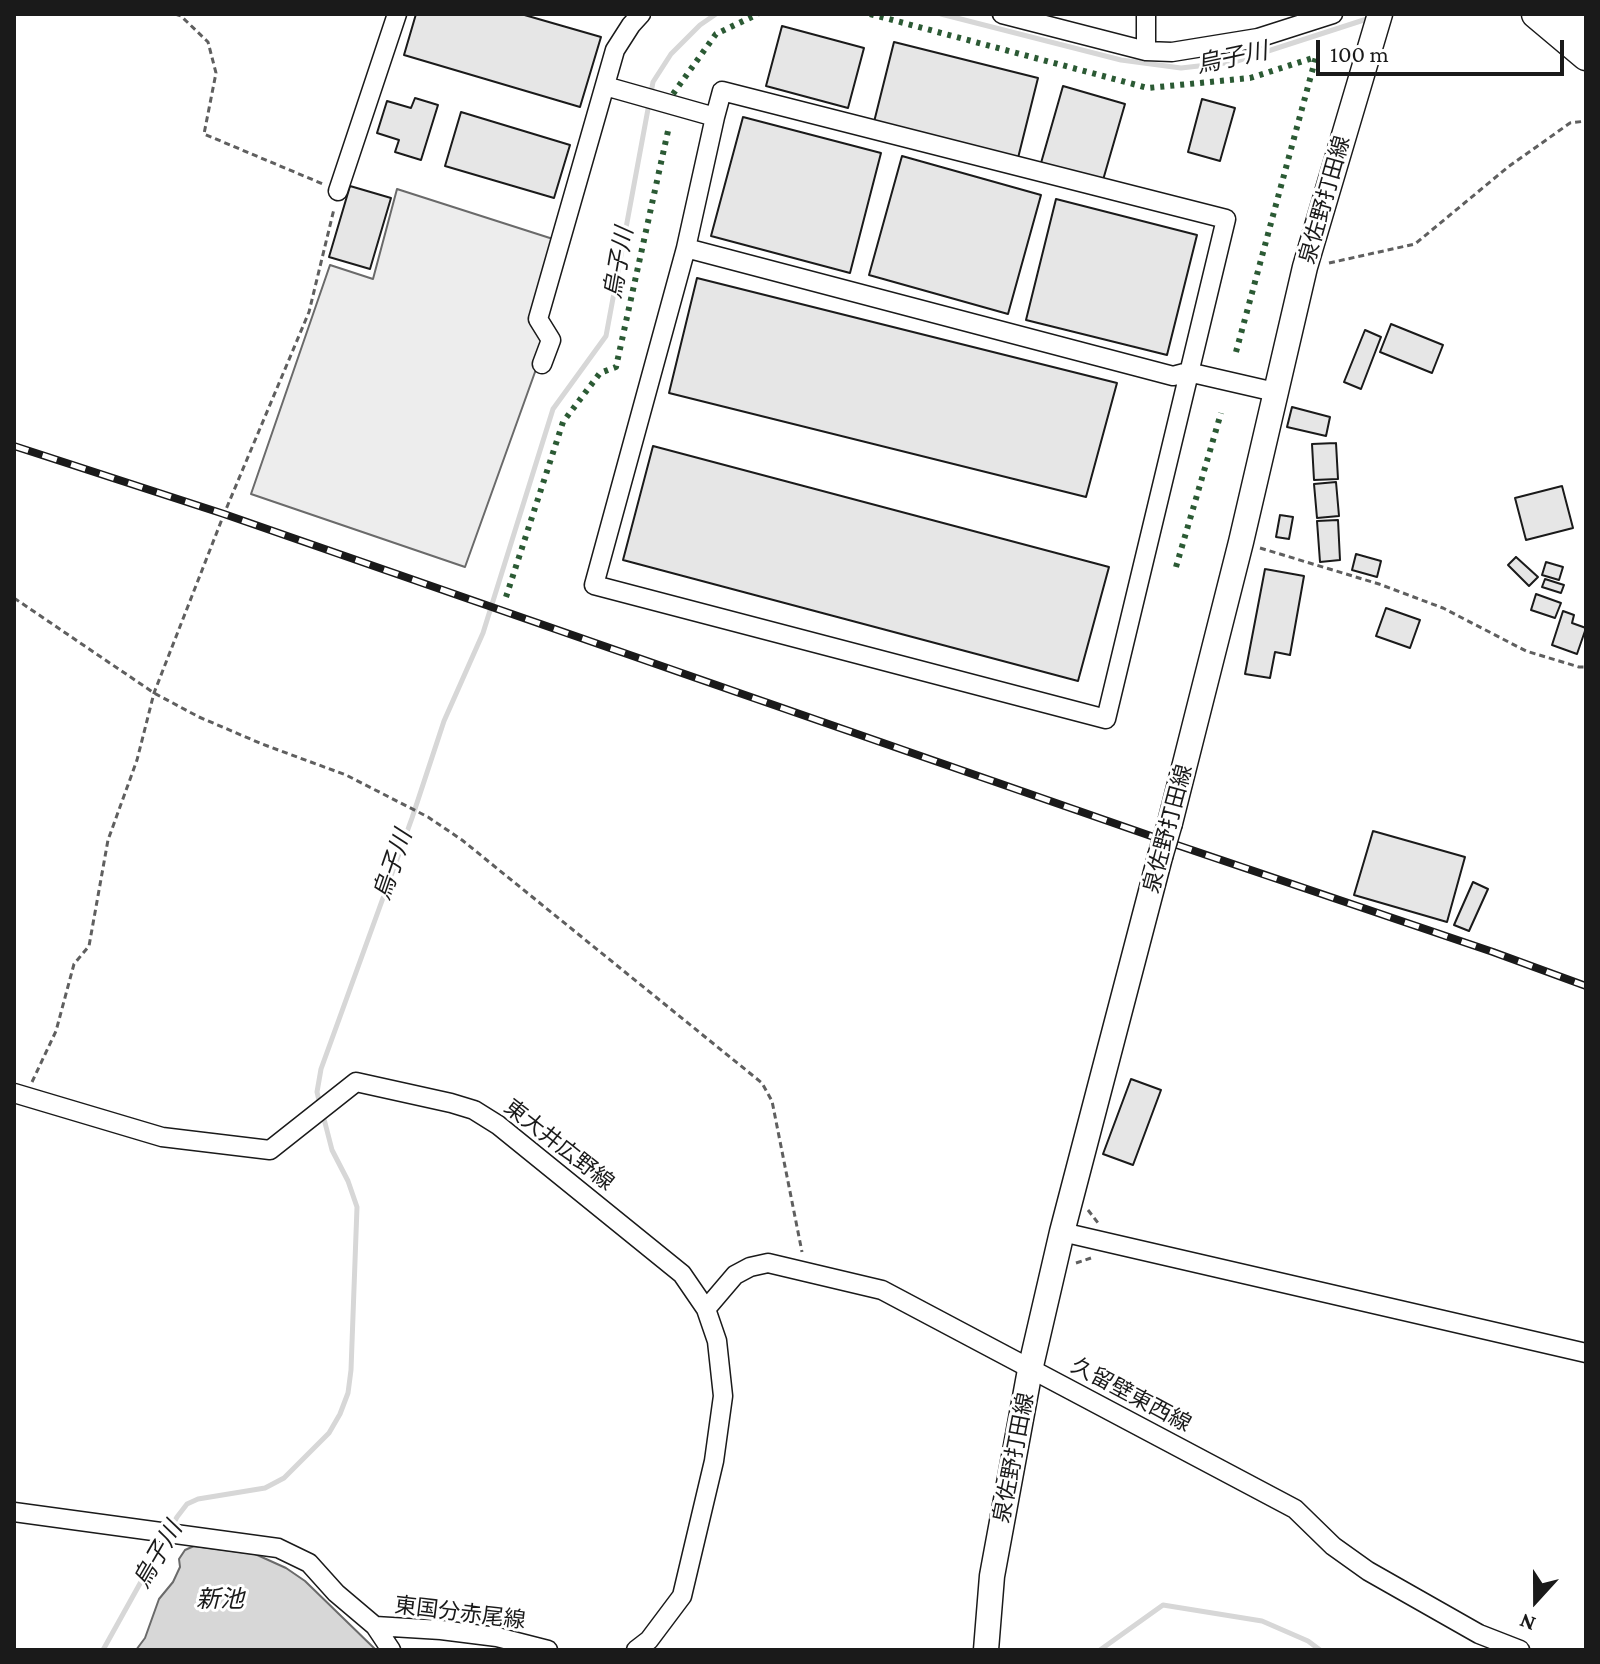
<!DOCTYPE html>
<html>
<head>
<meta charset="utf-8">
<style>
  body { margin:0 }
  #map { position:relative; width:1600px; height:1664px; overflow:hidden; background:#fff; font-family:"Crimson Pro",serif }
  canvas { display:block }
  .frame { position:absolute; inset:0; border:16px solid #1a1a1a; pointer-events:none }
  .north { position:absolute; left:1496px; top:1560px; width:80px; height:80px; -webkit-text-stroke:6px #fff; paint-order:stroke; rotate:201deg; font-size:22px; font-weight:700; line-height:32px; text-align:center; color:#1a1a1a }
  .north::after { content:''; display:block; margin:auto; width:28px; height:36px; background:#1a1a1a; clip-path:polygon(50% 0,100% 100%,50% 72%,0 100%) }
  .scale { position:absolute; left:1316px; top:40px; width:248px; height:36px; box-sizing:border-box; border:4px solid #1a1a1a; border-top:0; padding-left:10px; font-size:24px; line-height:28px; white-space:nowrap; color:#1a1a1a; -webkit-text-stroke:6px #fff; paint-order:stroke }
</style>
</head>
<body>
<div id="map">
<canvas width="1600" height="1664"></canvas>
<div class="frame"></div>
<div class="north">N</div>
<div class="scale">100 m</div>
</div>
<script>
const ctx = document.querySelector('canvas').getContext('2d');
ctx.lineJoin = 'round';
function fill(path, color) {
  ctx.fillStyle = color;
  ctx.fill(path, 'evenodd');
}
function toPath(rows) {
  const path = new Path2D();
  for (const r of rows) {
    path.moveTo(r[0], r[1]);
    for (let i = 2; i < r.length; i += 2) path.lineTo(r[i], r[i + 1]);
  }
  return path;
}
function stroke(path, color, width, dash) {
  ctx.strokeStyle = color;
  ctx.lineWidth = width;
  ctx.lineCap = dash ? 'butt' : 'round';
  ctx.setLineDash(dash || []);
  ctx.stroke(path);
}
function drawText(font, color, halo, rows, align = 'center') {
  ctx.font = font + ' "Crimson Pro","Noto Sans JP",serif';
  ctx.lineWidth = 6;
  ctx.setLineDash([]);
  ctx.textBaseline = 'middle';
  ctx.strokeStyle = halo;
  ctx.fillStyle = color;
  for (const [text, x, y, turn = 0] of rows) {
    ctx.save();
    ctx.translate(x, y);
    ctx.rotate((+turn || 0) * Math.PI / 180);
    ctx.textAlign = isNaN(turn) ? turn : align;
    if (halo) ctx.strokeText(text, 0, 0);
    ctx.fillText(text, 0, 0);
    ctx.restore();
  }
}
const built = toPath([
  [397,189,553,239,532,323,544,347,465,567,251,494,330,265,373,279,397,189]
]);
fill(built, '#ededed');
stroke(built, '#6a6a6a', 2);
const water = toPath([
  [194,1546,255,1554,286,1568,305,1581,376,1650,136,1650,145,1638,159,1599,173,1582,180,1567,179,1559,185,1550,194,1546]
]);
fill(water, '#d7d7d7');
stroke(water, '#6a6a6a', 2);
stroke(toPath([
  [941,14,1121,60,1181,68,1234,62,1370,18],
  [320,1105,317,1092,321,1069,412,818,444,721,483,633,553,409,606,336,653,82,671,54,700,25,716,14],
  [103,1650,177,1517,187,1504,198,1499,265,1488,284,1478,329,1433,340,1414,348,1393,351,1370,357,1207,348,1181,332,1150,323,1115],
  [1100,1650,1163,1605,1262,1621,1308,1641,1320,1650]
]), '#d7d7d7', 5);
const building = toPath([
  [416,14,521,14,601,37,580,107,404,55,416,14],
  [782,26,864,48,848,108,766,86,782,26],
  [894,42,1038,78,1018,158,874,122,894,42],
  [1063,86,1125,104,1103,180,1041,163,1063,86],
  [415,98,438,105,421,160,395,152,399,140,377,133,387,101,411,108,415,98],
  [1202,99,1235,108,1220,161,1188,152,1202,99],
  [461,112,570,145,554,198,445,166,461,112],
  [743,117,881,153,850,273,711,236,743,117],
  [902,156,1041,195,1008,314,869,275,902,156],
  [350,186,391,198,370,269,329,257,350,186],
  [1056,199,1197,235,1167,355,1026,320,1056,199],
  [697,278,1117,383,1086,497,669,393,697,278],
  [1391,324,1443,345,1432,373,1380,352,1391,324],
  [1365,330,1381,337,1361,389,1344,382,1365,330],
  [1292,407,1330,417,1326,436,1287,427,1292,407],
  [1336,443,1338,479,1314,480,1312,444,1336,443],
  [653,446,1109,567,1078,681,623,560,653,446],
  [1336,482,1339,516,1317,518,1314,484,1336,482],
  [1562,486,1573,528,1526,540,1515,498,1562,486],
  [1280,515,1293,517,1289,539,1276,537,1280,515],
  [1338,520,1340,560,1320,562,1317,521,1338,520],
  [1356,554,1381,561,1377,577,1352,570,1356,554],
  [1516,557,1538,577,1529,586,1508,565,1516,557],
  [1546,562,1563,567,1559,580,1542,575,1546,562],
  [1265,569,1304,576,1290,655,1275,652,1270,678,1245,674,1265,569],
  [1545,579,1564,585,1561,593,1542,587,1545,579],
  [1536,594,1561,603,1555,618,1531,610,1536,594],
  [1386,608,1420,620,1410,648,1376,636,1386,608],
  [1563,611,1574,615,1572,623,1586,628,1577,654,1552,645,1563,611],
  [1373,831,1465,857,1447,922,1354,895,1373,831],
  [1473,882,1488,889,1469,931,1454,925,1473,882],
  [1131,1079,1161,1090,1133,1165,1103,1154,1131,1079]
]);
fill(building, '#e6e6e6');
stroke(building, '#1a1a1a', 2);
const minor = toPath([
  [1002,14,1146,51,1172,52,1258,38,1333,14],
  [1146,14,1146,51],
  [605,86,715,117,686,248,1173,376,1188,372,1275,392],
  [338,191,397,14],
  [686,248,594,585,1106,719,1226,219,722,91,715,117],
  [542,364,551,340,538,319,615,50,631,25,641,14],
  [14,1093,162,1137,270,1150,356,1082,451,1103,474,1110,498,1125,682,1274,706,1309,717,1341,723,1396,714,1461,682,1596,649,1640,636,1650],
  [1062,1232,1586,1353],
  [706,1309,735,1275,750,1267,768,1263,882,1290,1295,1509,1333,1546,1368,1571,1479,1634,1520,1650],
  [14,1512,278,1548,309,1563,336,1593,375,1626,441,1630,497,1637,548,1650],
  [375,1626,391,1650]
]);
const major = toPath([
  [1170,823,1241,542,1305,267,1380,14],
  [986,1650,992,1576,1030,1370,1062,1232,1160,857]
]);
const highway = toPath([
  [1536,14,1586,56],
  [1574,14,1586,24]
]);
stroke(minor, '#1a1a1a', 21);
stroke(major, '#1a1a1a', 27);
stroke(highway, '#1a1a1a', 31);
stroke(toPath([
  [175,14,181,16,208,42,216,73,204,134,323,184],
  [1329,263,1415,244,1508,167,1570,123,1586,121],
  [1260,548,1379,584,1443,608,1526,651,1579,667,1586,667],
  [14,598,154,693,199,717,262,744,346,775,428,817,462,840,762,1083,772,1101,802,1252],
  [32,1082,56,1031,74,964,89,946,108,840,137,760,154,693,224,514,309,312,334,209],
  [1088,1210,1098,1223],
  [1076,1263,1091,1258]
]), '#5f5f5f', 3, [6, 4]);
stroke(minor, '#fff', 18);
stroke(major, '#fff', 24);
stroke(highway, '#fff', 28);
const rail = toPath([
  [14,446,224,514,1174,844,1493,952,1586,986]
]);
stroke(rail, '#1a1a1a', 8);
stroke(rail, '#fff', 5, [15]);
const majorBridge = toPath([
  [1160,857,1170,823]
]);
stroke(majorBridge, '#1a1a1a', 27, []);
stroke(majorBridge, '#fff', 24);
stroke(toPath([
  [870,14,1148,88,1250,78,1316,57],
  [673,94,716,34,758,14],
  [1236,352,1316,57],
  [1176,567,1221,413],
  [506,597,563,422,600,373,616,367,668,131]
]), '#2b5a34', 6, [4, 6]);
drawText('22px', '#1a1a1a', '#fff', [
  ["泉佐野打田線",1325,200,-74],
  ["泉佐野打田線",1168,829,-75],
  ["東大井広野線",559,1145,38],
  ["久留壁東西線",1131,1395,28],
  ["泉佐野打田線",1014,1458,-79],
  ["東国分赤尾線",460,1613,7]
]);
drawText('italic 24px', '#1a1a1a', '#fff', [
  ["烏子川",1232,58,-12],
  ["烏子川",619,263,-80],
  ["烏子川",393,865,-71],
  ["烏子川",158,1555,-60],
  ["新池",220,1600]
]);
</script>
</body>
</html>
